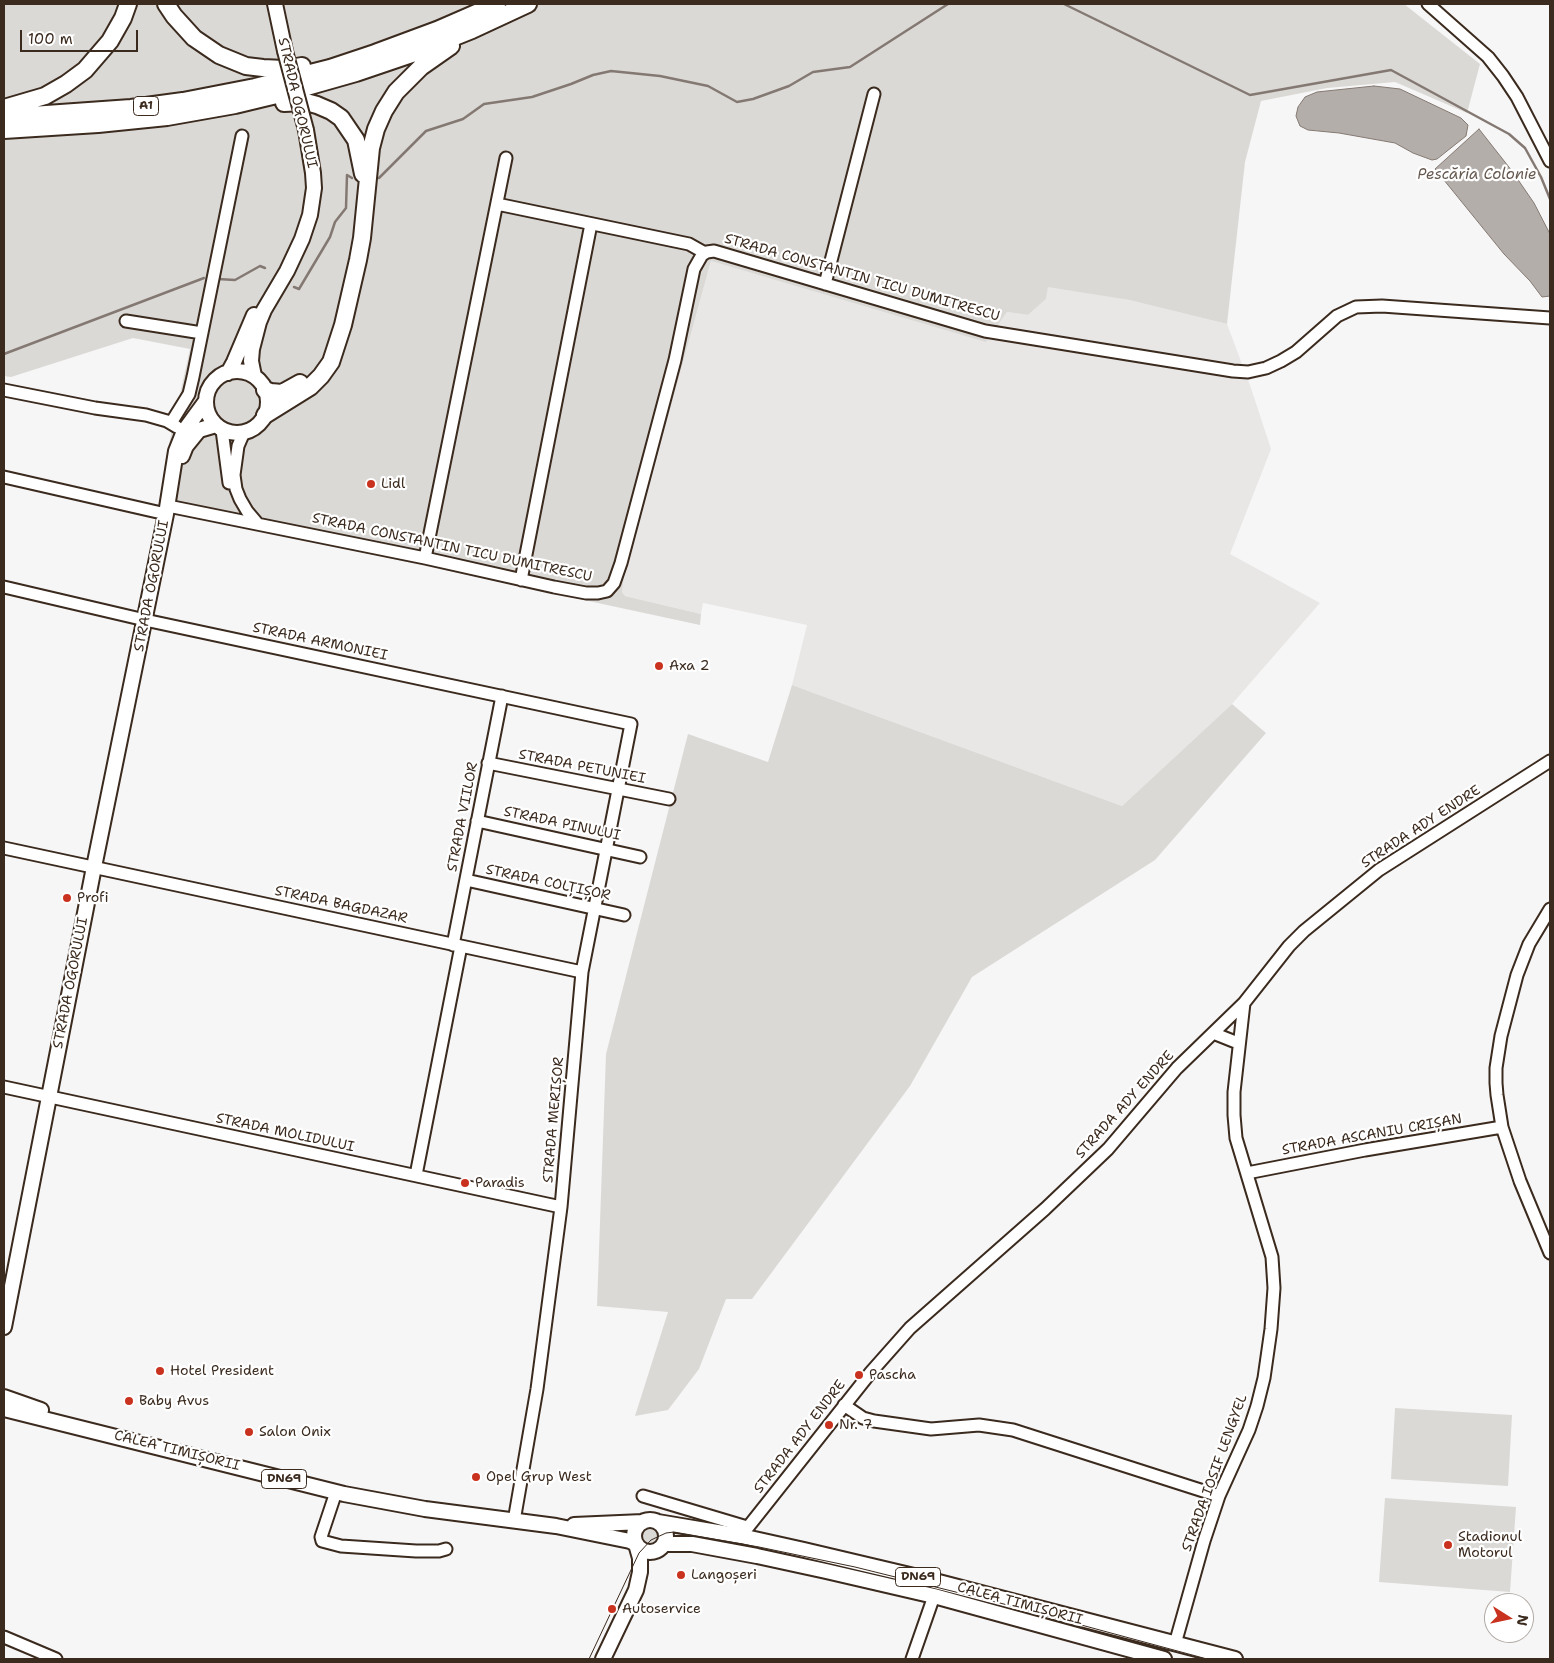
<!DOCTYPE html>
<html>
<head>
<meta charset="utf-8">
<style>
  body { margin:0 }
  #map { position:relative; width:1554px; height:1663px; overflow:hidden; background:#f7f6f6; font-family:"Shantell Sans",sans-serif }
  canvas { display:block }
  .frame { position:absolute; inset:0; border:5px solid #3b2a1e; pointer-events:none }
  .north { position:absolute; left:1484px; top:1593px; width:50px; height:50px; box-sizing:border-box; background:#fff; border:1px solid #b1aaa5; border-radius:50%; rotate:100deg; font-size:14px; font-weight:700; line-height:20px; text-align:center; color:#3b2a1e }
  .north::after { content:''; display:block; margin:auto; width:18px; height:22px; background:#c8321e; clip-path:polygon(50% 0,100% 100%,50% 72%,0 100%) }
  .scale { position:absolute; left:20px; top:30px; width:118px; height:22px; box-sizing:border-box; border:2px solid #3b2a1e; border-top:0; padding-left:6px; font-size:15px; line-height:18px; white-space:nowrap; color:#3b2a1e; -webkit-text-stroke:4px #fff; paint-order:stroke }
</style>
</head>
<body>
<div id="map">
<canvas width="1554" height="1663"></canvas>
<div class="frame"></div>
<div class="north">N</div>
<div class="scale">100 m</div>
</div>
<script>
const ctx = document.querySelector('canvas').getContext('2d');
ctx.lineJoin = 'round';
function fill(path, color) {
  ctx.fillStyle = color;
  ctx.fill(path, 'evenodd');
}
function toPath(rows) {
  const path = new Path2D();
  for (const r of rows) {
    if (r.length === 3) {
      path.moveTo(r[0] + r[2], r[1]);
      path.arc(r[0], r[1], r[2], 0, 2 * Math.PI);
      continue;
    }
    path.moveTo(r[0], r[1]);
    for (let i = 2; i < r.length; i += 2) path.lineTo(r[i], r[i + 1]);
  }
  return path;
}
function stroke(path, color, width, dash) {
  ctx.strokeStyle = color;
  ctx.lineWidth = width;
  ctx.lineCap = dash ? 'butt' : 'round';
  ctx.setLineDash(dash || []);
  ctx.stroke(path);
}
function drawText(font, color, halo, rows, align = 'center') {
  ctx.font = font + ' "Shantell Sans",sans-serif';
  ctx.lineWidth = 4.5;
  ctx.setLineDash([]);
  ctx.textBaseline = 'middle';
  ctx.strokeStyle = halo;
  ctx.fillStyle = color;
  for (const [text, x, y, turn = 0] of rows) {
    ctx.save();
    ctx.translate(x, y);
    ctx.rotate((+turn || 0) * Math.PI / 180);
    ctx.textAlign = isNaN(turn) ? turn : align;
    if (halo) ctx.strokeText(text, 0, 0);
    ctx.fillText(text, 0, 0);
    ctx.restore();
  }
}
fill(toPath([
  [711,261,986,341,1007,312,1028,315,1046,299,1048,286,1129,300,1227,324,1251,388,1271,449,1230,554,1320,603,1232,704,1122,806,792,685,807,625,703,603,701,614,625,596,622,592,624,579]
]), '#e9e7e6');
fill(toPath([
  [4,4,1404,4,1480,64,1467,113,1395,82,1327,88,1261,101,1245,162,1227,324,1129,300,1048,287,1046,299,1028,315,1007,312,986,342,711,261,624,578,622,592,625,596,701,614,700,625,161,509,167,453,190,349,133,338,11,377,4,376],
  [792,685,1122,806,1232,704,1266,733,1155,860,972,977,910,1086,752,1299,726,1299,699,1369,668,1410,635,1416,668,1312,597,1306,606,1054,688,734,768,762],
  [1395,1408,1512,1415,1508,1486,1391,1479],
  [1385,1498,1516,1507,1510,1592,1379,1582],
  [650,1536,11]
]), '#dbd9d6');
const water = toPath([
  [1374,86,1400,89,1461,118,1468,125,1466,136,1437,159,1432,160,1413,153,1395,143,1339,133,1308,130,1300,126,1296,116,1298,107,1305,97,1317,92,1374,86],
  [1479,129,1512,171,1534,203,1550,234,1550,296,1542,297,1530,281,1504,254,1435,169,1479,129]
]);
fill(water, '#b4aeaa');
stroke(water, '#847972', 1);
stroke(toPath([
  [1064,4,1250,95,1391,70,1509,134,1525,148,1541,177,1550,199],
  [379,178,426,131,463,119,484,104,532,97,571,84,593,75,611,71,660,76,708,86,737,102,753,99,789,86,813,72,850,67,948,4],
  [218,279,235,280,260,266,265,268],
  [294,287,299,289,330,237,335,222,346,208,347,175,352,178],
  [4,354,204,278]
]), '#847972', 2.5);
const minor = toPath([
  [1428,4,1488,57,1503,76,1517,97,1550,161],
  [497,204,689,244,705,253],
  [825,284,874,94],
  [126,321,202,333],
  [4,390,95,408,146,415,167,421,177,427],
  [171,423,189,394,193,377,242,136],
  [222,430,229,483],
  [244,432,238,446,234,475,236,489,240,499,247,511,258,524],
  [4,477,166,514],
  [168,506,425,558,554,587,586,593,598,593,607,591,614,583,621,563,675,360,694,269,702,255,707,252,714,251,985,331,1233,371,1248,372,1266,368,1281,361,1296,352,1337,316,1356,307,1382,306,1550,318],
  [425,558,506,158],
  [521,580,591,224],
  [4,587,145,620,631,724,582,972,561,1207,537,1389,514,1521],
  [488,763,669,799],
  [477,821,640,857],
  [4,848,582,972],
  [466,880,624,915],
  [1550,909,1529,944,1517,975,1501,1036,1496,1068,1496,1083,1497,1095,1502,1127,1520,1181,1550,1253],
  [453,945,502,696],
  [1213,1033,1238,1043],
  [4,1087,561,1207],
  [1247,1173,1365,1150,1502,1127],
  [416,1175,461,946],
  [844,1405,863,1418,874,1421,931,1429,979,1425,1013,1430,1219,1496],
  [336,1492,321,1537,322,1541,341,1546,416,1551,439,1551,446,1549],
  [643,1496,747,1527],
  [741,1536,871,1372,910,1328,1045,1209,1108,1149,1177,1068,1244,1003,1289,946,1304,931,1379,870,1550,761],
  [4,1637,56,1659],
  [1175,1644,1204,1541,1219,1496,1249,1430,1257,1406,1264,1378,1271,1329,1274,1288,1272,1257,1236,1138,1234,1115,1234,1092,1244,1003],
  [912,1659,934,1596]
]);
const major = toPath([
  [275,4,285,51],
  [237,402,31],
  [228,373,234,362,254,315],
  [254,376,251,361,252,349,259,322,264,310,287,271,302,239,310,215,314,188,313,173,306,130],
  [182,456,186,446,199,430,216,425],
  [4,1327,94,867,166,514,176,451,184,431,206,401],
  [4,1397,41,1410],
  [4,1409,344,1494,425,1509,556,1526,630,1541,636,1544,640,1558,640,1572,636,1590,603,1659],
  [650,1536,16],
  [658,1522,741,1536,804,1550,931,1580,1235,1659],
  [574,1525,643,1522],
  [664,1544,692,1544,757,1556,826,1571,934,1596,1164,1659]
]);
const highway = toPath([
  [166,4,174,16,194,38,219,55,246,66,263,68,284,69,302,66],
  [284,103,306,102,317,105,331,111,341,118,356,140,363,174],
  [4,108,45,96,66,84,85,70,110,41,123,18,128,4],
  [4,117,131,108,183,101,255,87,330,68,375,53,437,30,497,4],
  [4,130,98,124,167,117,235,105,289,92,356,73,412,54,472,30,528,4],
  [265,390,271,392,282,393,300,383],
  [265,415,310,387,321,376,331,362,343,325,358,260,362,238,371,148,376,129,384,111,396,92,421,67,451,46]
]);
stroke(minor, '#3b2a1e', 15);
stroke(major, '#3b2a1e', 18);
stroke(highway, '#3b2a1e', 20);
stroke(minor, '#fff', 11);
stroke(major, '#fff', 14);
stroke(highway, '#fff', 16);
stroke(toPath([
  [589,1659,639,1553,651,1540,666,1533,674,1532,759,1547,855,1567,1000,1603,1207,1659]
]), '#3b2a1e', 1);
const majorBridge = toPath([
  [285,51,306,130]
]);
stroke(majorBridge, '#3b2a1e', 18, []);
stroke(majorBridge, '#fff', 14);
for (const [x, y, r, color] of [
  [371,484,5,"#c8321e"],
  [659,666,5,"#c8321e"],
  [67,898,5,"#c8321e"],
  [465,1183,5,"#c8321e"],
  [160,1371,5,"#c8321e"],
  [859,1375,5,"#c8321e"],
  [129,1401,5,"#c8321e"],
  [829,1425,5,"#c8321e"],
  [249,1432,5,"#c8321e"],
  [476,1477,5,"#c8321e"],
  [1448,1545,5,"#c8321e"],
  [681,1575,5,"#c8321e"],
  [612,1609,5,"#c8321e"]
]) {
  const dot = new Path2D();
  dot.arc(x, y, r, 0, 2 * Math.PI);
  ctx.fillStyle = color;
  ctx.fill(dot);
  stroke(dot, '#fff', 2);
}
for (const [x, y, w] of [
  [146,106,25],
  [284,1479,45],
  [918,1577,45]
]) {
  const box = new Path2D();
  box.roundRect(x - w / 2, y - 9.5, w, 19, 4);
  ctx.fillStyle = '#fff';
  ctx.fill(box);
  stroke(box, '#3b2a1e', 1);
}
drawText('bold 12px', '#3b2a1e', null, [
  ["A1",146,106],
  ["DN69",284,1479],
  ["DN69",918,1577]
]);
drawText('14px', '#3b2a1e', '#fff', [
  ["STRADA OGORULUI",297,103,77],
  ["STRADA CONSTANTIN TICU DUMITRESCU",862,278,16],
  ["STRADA CONSTANTIN TICU DUMITRESCU",452,548,12],
  ["STRADA OGORULUI",152,586,-79],
  ["STRADA ARMONIEI",320,642,12],
  ["STRADA PETUNIEI",582,767,11],
  ["STRADA VIILOR",463,817,-79],
  ["STRADA PINULUI",562,824,12],
  ["STRADA ADY ENDRE",1421,827,-33],
  ["STRADA COLȚIȘOR",548,883,12],
  ["STRADA BAGDAZAR",341,905,12],
  ["STRADA OGORULUI",71,983,-79],
  ["STRADA ADY ENDRE",1125,1105,-48],
  ["STRADA MERIȘOR",554,1120,-85],
  ["STRADA MOLIDULUI",285,1133,12],
  ["STRADA ASCANIU CRIȘAN",1372,1135,-10],
  ["STRADA ADY ENDRE",800,1437,-52],
  ["CALEA TIMIȘORII",177,1451,14],
  ["STRADA IOSIF LENGYEL",1215,1473,-70],
  ["CALEA TIMIȘORII",1020,1604,15]
]);
drawText('14px', '#3b2a1e', '#fff', [
  ["Lidl",381,484],
  ["Axa 2",669,666],
  ["Profi",77,898],
  ["Paradis",475,1183],
  ["Hotel President",170,1371],
  ["Pascha",869,1375],
  ["Baby Avus",139,1401],
  ["Nr. 7",839,1425],
  ["Salon Onix",259,1432],
  ["Opel Grup West",486,1477],
  ["Stadionul",1458,1537],
  ["Motorul",1458,1553],
  ["Langoșeri",691,1575],
  ["Autoservice",622,1609]
], 'left');
drawText('italic 15px', '#65584f', '#fff', [
  ["Pescăria Colonie",1477,175]
]);
</script>
</body>
</html>
